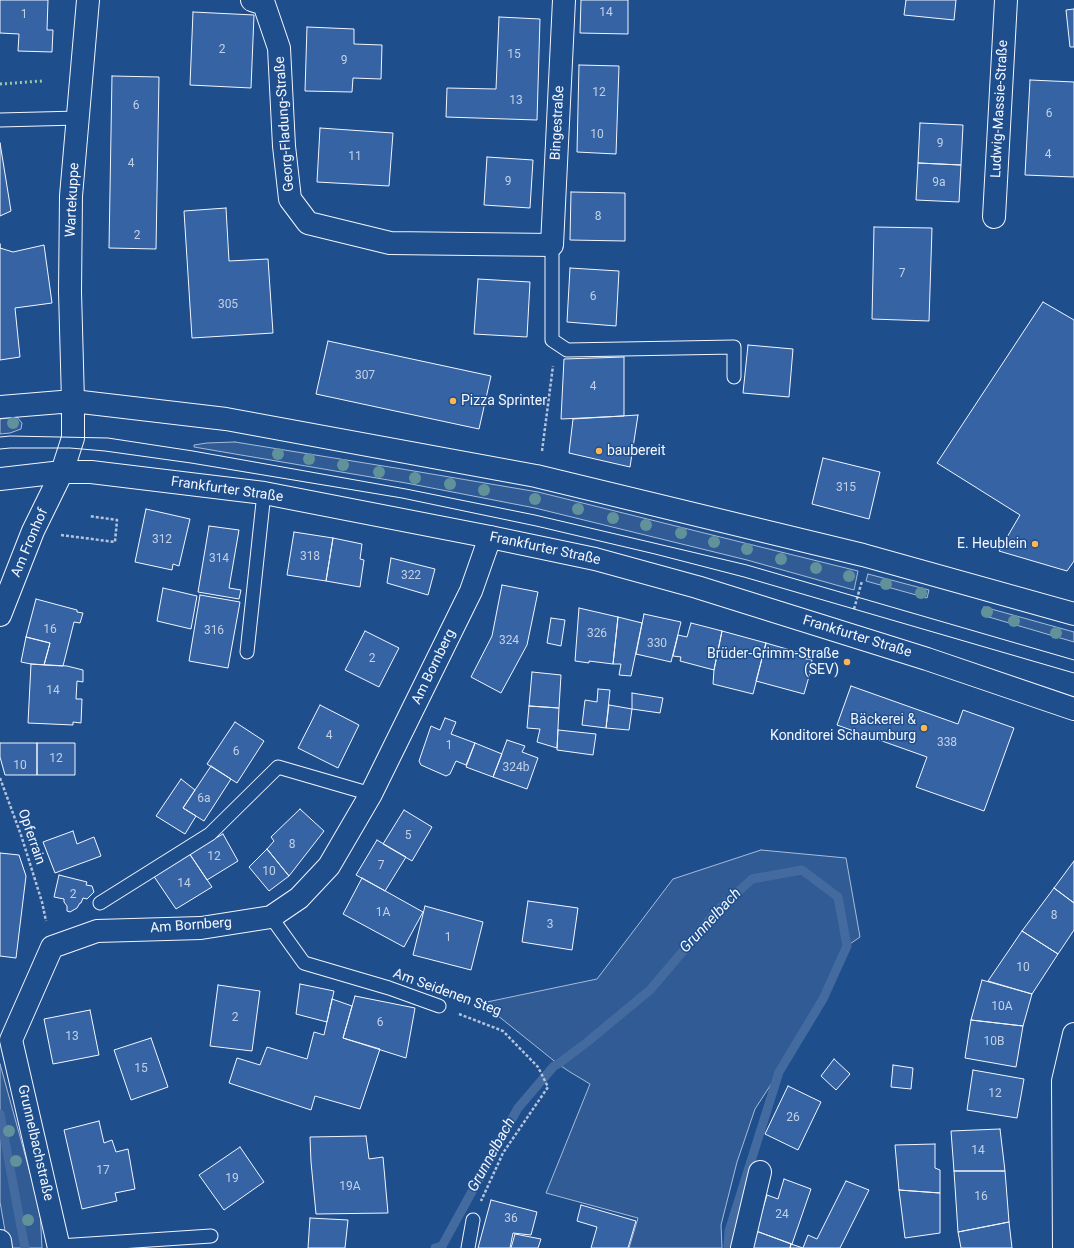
<!DOCTYPE html>
<html>
<head>
<meta charset="utf-8">
<style>
  body { margin:0 }
  canvas { display:block; background:#1f4e8c }
</style>
</head>
<body>
<canvas width="1074" height="1248"></canvas>
<script>
const ctx = document.querySelector('canvas').getContext('2d');
ctx.lineJoin = 'round';
function fill(path, color) {
  ctx.fillStyle = color;
  ctx.fill(path, 'evenodd');
}
function toPath(rows) {
  const path = new Path2D();
  for (const r of rows) {
    path.moveTo(r[0], r[1]);
    for (let i = 2; i < r.length; i += 2) path.lineTo(r[i], r[i + 1]);
  }
  return path;
}
function stroke(path, color, width, dash) {
  ctx.strokeStyle = color;
  ctx.lineWidth = width;
  ctx.lineCap = dash ? 'butt' : 'round';
  ctx.setLineDash(dash || []);
  ctx.stroke(path);
}
function drawText(font, color, halo, rows, align = 'center') {
  ctx.font = font + ' Roboto,sans-serif';
  ctx.lineWidth = 3;
  ctx.setLineDash([]);
  ctx.textBaseline = 'middle';
  ctx.strokeStyle = halo;
  ctx.fillStyle = color;
  for (const [text, x, y, turn = 0] of rows) {
    ctx.save();
    ctx.translate(x, y);
    ctx.rotate((+turn || 0) * Math.PI / 180);
    ctx.textAlign = isNaN(turn) ? turn : align;
    if (halo) ctx.strokeText(text, 0, 0);
    ctx.fillText(text, 0, 0);
    ctx.restore();
  }
}
const built = toPath([
  [17,417,22,423,21,429,10,433,0,434,0,419,17,417],
  [235,442,408,470,538,492,858,571,854,590,747,560,535,508,406,483,194,447,194,445,207,443,235,442],
  [868,574,929,590,927,598,866,581,868,574],
  [984,607,1074,632,1074,642,982,615,984,607],
  [761,850,846,858,860,937,847,946,823,999,779,1072,755,1109,737,1162,721,1225,722,1248,629,1248,638,1218,546,1193,590,1084,570,1072,558,1064,482,1003,597,979,673,879,761,850],
  [0,1064,40,1209,42,1248,8,1248,0,1202,0,1064]
]);
fill(built, '#305b95');
stroke(built, '#a8bbd7', 1);
stroke(toPath([
  [0,1114,25,1248],
  [435,1248,442,1246,518,1108,554,1066,558,1064,586,1043,650,990,717,911,752,879,802,870,838,897,847,946,823,999,779,1072,729,1231,728,1248]
]), '#446ba0', 9);
const building = toPath([
  [0,0,48,0,47,30,53,30,52,52,18,51,19,34,0,33,0,0],
  [581,0,628,0,628,34,580,33,581,0],
  [906,0,956,0,954,20,904,15,906,0],
  [1074,9,1074,47,1070,47,1066,10,1074,9],
  [193,12,254,15,251,88,190,85,193,12],
  [499,17,540,19,537,120,446,117,447,88,496,89,499,17],
  [307,27,354,29,354,44,382,45,381,79,353,78,352,92,305,91,307,27],
  [579,65,619,66,616,154,577,152,579,65],
  [112,76,159,77,156,249,109,248,112,76],
  [1030,80,1074,82,1074,177,1025,175,1030,80],
  [920,123,963,125,961,165,918,163,920,123],
  [320,128,393,133,389,186,317,182,320,128],
  [0,143,11,211,0,216,0,143],
  [487,157,533,160,530,208,484,205,487,157],
  [918,163,961,165,959,202,916,200,918,163],
  [571,192,625,193,625,241,570,240,571,192],
  [226,208,229,261,268,259,273,333,192,338,184,211,226,208],
  [874,227,932,228,929,321,872,319,874,227],
  [0,244,0,248,13,252,44,245,52,303,15,308,20,357,0,360,0,244],
  [570,268,619,271,616,326,567,322,570,268],
  [478,279,530,282,527,337,474,334,478,279],
  [1043,302,1074,320,1074,561,1067,571,999,551,1020,515,937,463,1043,302],
  [328,341,491,376,479,429,316,394,328,341],
  [748,345,793,349,789,397,743,393,748,345],
  [624,357,624,416,561,419,564,359,624,357],
  [638,415,630,467,569,453,573,419,638,415],
  [823,458,880,472,869,519,812,504,823,458],
  [146,509,190,519,179,566,173,564,172,570,135,562,146,509],
  [209,526,239,530,229,588,241,590,239,599,198,592,209,526],
  [294,532,333,538,326,581,287,575,294,532],
  [333,538,362,544,360,559,364,560,360,587,326,581,333,538],
  [391,558,435,569,428,595,387,583,391,558],
  [502,585,538,592,527,645,501,693,471,677,492,636,502,585],
  [163,588,197,596,191,629,157,621,163,588],
  [200,595,240,602,228,668,189,661,200,595],
  [36,599,77,610,77,612,83,613,80,623,74,622,63,666,44,665,50,643,26,637,36,599],
  [579,608,618,617,613,664,589,661,589,663,575,661,579,608],
  [644,614,681,622,671,662,636,654,644,614],
  [618,617,642,623,631,676,619,675,621,664,613,664,618,617],
  [551,618,565,620,561,646,547,643,551,618],
  [691,623,722,631,714,670,680,661,681,657,673,656,678,635,687,637,691,623],
  [365,631,399,648,379,687,345,670,365,631],
  [722,631,766,643,753,694,713,684,714,670,722,631],
  [26,637,50,643,44,665,31,664,21,662,26,637],
  [766,643,804,654,802,658,812,660,811,666,812,666,804,694,756,681,766,643],
  [31,664,67,666,83,670,83,682,77,681,76,699,82,699,81,723,73,722,73,725,28,723,31,664],
  [532,672,561,675,559,708,529,706,532,672],
  [851,686,958,724,963,710,1014,728,984,811,916,787,927,757,837,725,851,686],
  [598,689,610,690,606,728,582,725,585,700,597,702,598,689],
  [632,693,663,698,660,713,632,709,632,693],
  [320,705,359,725,338,768,298,748,320,705],
  [609,705,632,709,629,730,606,728,609,705],
  [529,706,559,708,557,748,537,742,540,729,527,728,529,706],
  [445,718,456,722,451,734,475,743,466,765,456,761,450,774,446,776,421,765,419,761,431,726,440,730,445,718],
  [235,722,264,741,237,783,207,764,235,722],
  [558,730,596,734,593,755,557,750,558,730],
  [507,740,525,746,522,752,538,758,527,789,493,777,507,740],
  [0,743,37,743,37,775,5,775,0,757,0,743],
  [37,743,75,743,75,775,37,775,37,743],
  [475,743,502,754,493,777,466,767,475,743],
  [211,766,231,779,204,821,183,808,211,766],
  [181,779,195,790,183,808,196,816,185,834,156,816,181,779],
  [300,809,324,831,289,876,267,849,274,841,271,837,300,809],
  [404,810,432,827,412,861,383,844,404,810],
  [73,831,77,844,94,837,101,856,55,873,43,842,73,831],
  [223,834,238,861,207,880,189,853,223,834],
  [377,840,406,857,385,891,356,875,377,840],
  [267,849,289,876,269,891,249,867,267,849],
  [0,853,19,855,26,876,16,958,0,956,0,853],
  [189,853,212,887,176,909,153,875,189,853],
  [1074,861,1074,903,1054,888,1074,861],
  [59,875,87,882,86,885,92,886,94,892,87,899,83,898,81,903,80,903,77,908,70,912,67,911,67,906,64,902,64,899,54,897,59,875],
  [362,878,423,912,404,947,343,914,362,878],
  [1054,888,1074,903,1074,930,1058,954,1022,931,1054,888],
  [528,901,578,908,572,950,522,942,528,901],
  [425,906,483,922,471,970,413,955,425,906],
  [1022,931,1058,954,1032,994,988,981,1022,931],
  [982,980,1032,994,1023,1026,971,1020,982,980],
  [300,984,334,991,327,1022,296,1014,300,984],
  [218,985,260,991,252,1051,210,1046,218,985],
  [355,996,415,1008,406,1058,343,1038,355,996],
  [332,999,352,1006,343,1038,380,1049,360,1109,315,1096,311,1110,229,1083,237,1058,260,1065,267,1047,307,1059,314,1032,324,1035,332,999],
  [90,1010,99,1055,53,1064,44,1019,90,1010],
  [971,1020,1023,1026,1016,1067,965,1058,971,1020],
  [151,1038,168,1087,131,1100,114,1050,151,1038],
  [834,1059,850,1074,836,1090,821,1076,834,1059],
  [893,1065,913,1068,911,1089,891,1087,893,1065],
  [973,1070,1024,1079,1017,1118,967,1110,973,1070],
  [788,1086,821,1102,798,1150,765,1134,788,1086],
  [99,1121,104,1143,112,1140,116,1152,128,1149,135,1189,115,1193,117,1201,82,1209,64,1130,99,1121],
  [1000,1129,1005,1171,954,1171,951,1131,1000,1129],
  [366,1136,369,1159,383,1157,388,1213,316,1214,311,1162,310,1137,366,1136],
  [935,1144,935,1168,940,1170,940,1193,899,1190,895,1145,935,1144],
  [240,1147,264,1182,224,1210,199,1175,240,1147],
  [954,1171,1005,1171,1009,1222,958,1232,954,1171],
  [784,1179,811,1189,792,1244,756,1231,767,1195,778,1199,784,1179],
  [846,1181,869,1190,840,1248,790,1248,791,1244,803,1248,808,1235,817,1239,846,1181],
  [899,1190,940,1193,940,1233,905,1238,899,1190],
  [491,1200,537,1212,531,1235,513,1233,510,1248,478,1248,491,1200],
  [581,1205,636,1221,628,1248,591,1248,597,1227,577,1221,581,1205],
  [310,1218,348,1220,345,1248,308,1248,310,1218],
  [1009,1222,1012,1248,961,1248,958,1232,1009,1222],
  [756,1231,791,1244,790,1248,751,1248,756,1231],
  [515,1234,541,1239,538,1248,511,1248,515,1234]
]);
fill(building, '#3563a3');
stroke(building, '#f2f6ff', 1);
const lane = toPath([
  [0,120,78,118],
  [552,245,552,340,567,350,734,347,734,377],
  [247,652,264,493],
  [100,903,210,834,278,767,371,794],
  [271,917,304,963,389,988,439,1006],
  [59,1246,211,1236],
  [468,1248,473,1220]
]);
const street = toPath([
  [252,0,264,4,279,48,284,146,290,199,308,223,390,243,552,245,564,0],
  [994,217,1006,0],
  [73,401,70,292,71,196,88,0],
  [0,615,33,531,62,472],
  [0,1241,1,1248],
  [59,1248,11,1040,52,947,97,931,201,928,271,917,299,898,329,866,371,794,471,591,490,537],
  [742,1248,760,1172],
  [1064,1248,1063,1081,1074,1034]
]);
const secondary = toPath([
  [0,407,73,401,226,419,536,476,863,555,1074,614],
  [62,472,73,438,73,401],
  [0,479,62,472,91,472,264,493,490,537,595,559,697,587,927,659,1074,709]
]);
stroke(lane, '#f2f6ff', 15);
stroke(street, '#f2f6ff', 24);
stroke(secondary, '#f2f6ff', 24);
stroke(toPath([
  [542,451,553,366],
  [61,535,115,542,117,520,89,516],
  [854,609,862,581],
  [0,778,21,835,42,902,46,921],
  [459,1014,503,1031,538,1067,548,1087,503,1153,481,1201]
]), '#b3c4dc', 2.5, [3, 2]);
stroke(lane, '#1f4e8c', 13);
stroke(street, '#1f4e8c', 22);
stroke(secondary, '#1f4e8c', 22);
stroke(toPath([
  [0,437,10,436,108,438,193,451,406,489,535,515,747,565,1074,660],
  [0,449,10,448,70,448,105,451,191,463,402,498,536,526,655,554,744,577,1074,673]
]), '#f2f6ff', 1);
stroke(toPath([
  [0,84,42,81]
]), '#97c8a6', 3, [2, 3]);
ctx.fillStyle = '#61919a';
for (const [x, y] of [
  [13,423],
  [278,454],
  [309,459],
  [343,465],
  [379,472],
  [415,478],
  [450,484],
  [484,490],
  [535,499],
  [578,509],
  [613,518],
  [646,525],
  [681,533],
  [714,542],
  [747,549],
  [781,559],
  [816,568],
  [849,576],
  [886,584],
  [921,593],
  [987,612],
  [1014,621],
  [1056,633],
  [9,1131],
  [16,1161],
  [28,1220]
]) {
  ctx.beginPath();
  ctx.arc(x, y, 6, 0, 2 * Math.PI);
  ctx.fill();
}
for (const [x, y, r, color] of [
  [453,401,4,"#ffb74d"],
  [599,451,4,"#ffb74d"],
  [1035,544,4,"#ffb74d"],
  [847,662,4,"#ffb74d"],
  [924,728,4,"#ffb74d"]
]) {
  const dot = new Path2D();
  dot.arc(x, y, r, 0, 2 * Math.PI);
  ctx.fillStyle = color;
  ctx.fill(dot);
  stroke(dot, '#1f4e8c', 1.5);
}
drawText('12px', '#c3d1e8', null, [
  ["14",606,13],
  ["1",24,15],
  ["2",222,50],
  ["15",514,55],
  ["9",344,61],
  ["12",599,93],
  ["13",516,101],
  ["6",136,106],
  ["6",1049,114],
  ["10",597,135],
  ["9",940,144],
  ["4",1048,155],
  ["11",355,157],
  ["4",131,164],
  ["9",508,182],
  ["9a",939,183],
  ["8",598,217],
  ["2",137,236],
  ["7",902,274],
  ["6",593,297],
  ["305",228,305],
  ["307",365,376],
  ["4",593,387],
  ["315",846,488],
  ["312",162,540],
  ["318",310,557],
  ["314",219,559],
  ["322",411,576],
  ["16",50,630],
  ["316",214,631],
  ["326",597,634],
  ["324",509,641],
  ["330",657,644],
  ["2",372,659],
  ["14",53,691],
  ["4",329,736],
  ["338",947,743],
  ["1",449,746],
  ["6",236,752],
  ["12",56,759],
  ["10",20,766],
  ["324b",516,768],
  ["6a",204,799],
  ["5",408,836],
  ["8",292,845],
  ["12",214,857],
  ["7",381,866],
  ["10",269,872],
  ["14",184,884],
  ["2",73,895],
  ["1A",383,913],
  ["8",1054,916],
  ["3",550,925],
  ["1",448,938],
  ["10",1023,968],
  ["10A",1002,1007],
  ["2",235,1018],
  ["6",380,1023],
  ["13",72,1037],
  ["10B",994,1042],
  ["15",141,1069],
  ["12",995,1094],
  ["26",793,1118],
  ["14",978,1151],
  ["17",103,1171],
  ["19",232,1179],
  ["19A",350,1187],
  ["16",981,1197],
  ["24",782,1215],
  ["36",511,1219]
]);
drawText('14px', '#f2f6ff', '#1f4e8c', [
  ["Ludwig-Massie-Straße",1000,109,-87],
  ["Bingestraße",558,123,-87],
  ["Georg-Fladung-Straße",285,124,-94],
  ["Wartekuppe",73,200,-87],
  ["Frankfurter Straße",227,490,8],
  ["Am Fronhof",30,543,-67],
  ["Frankfurter Straße",545,549,12],
  ["Frankfurter Straße",857,637,17],
  ["Am Bornberg",434,667,-64],
  ["Opferrain",31,837,71],
  ["Am Bornberg",191,926,-4],
  ["Am Seidenen Steg",447,993,20],
  ["Grunnelbachstraße",35,1143,77]
]);
drawText('14px', '#f2f6ff', '#1f4e8c', [
  ["Pizza Sprinter",461,401,"left"],
  ["baubereit",607,451,"left"],
  ["E. Heublein",1027,544],
  ["Brüder-Grimm-Straße",839,654],
  ["(SEV)",839,670],
  ["Bäckerei &",916,720],
  ["Konditorei Schaumburg",916,736]
], 'right');
drawText('italic 15px', '#f2f6ff', '#1f4e8c', [
  ["Grunnelbach",711,921,-47],
  ["Grunnelbach",492,1155,-61]
]);
</script>
</body>
</html>
